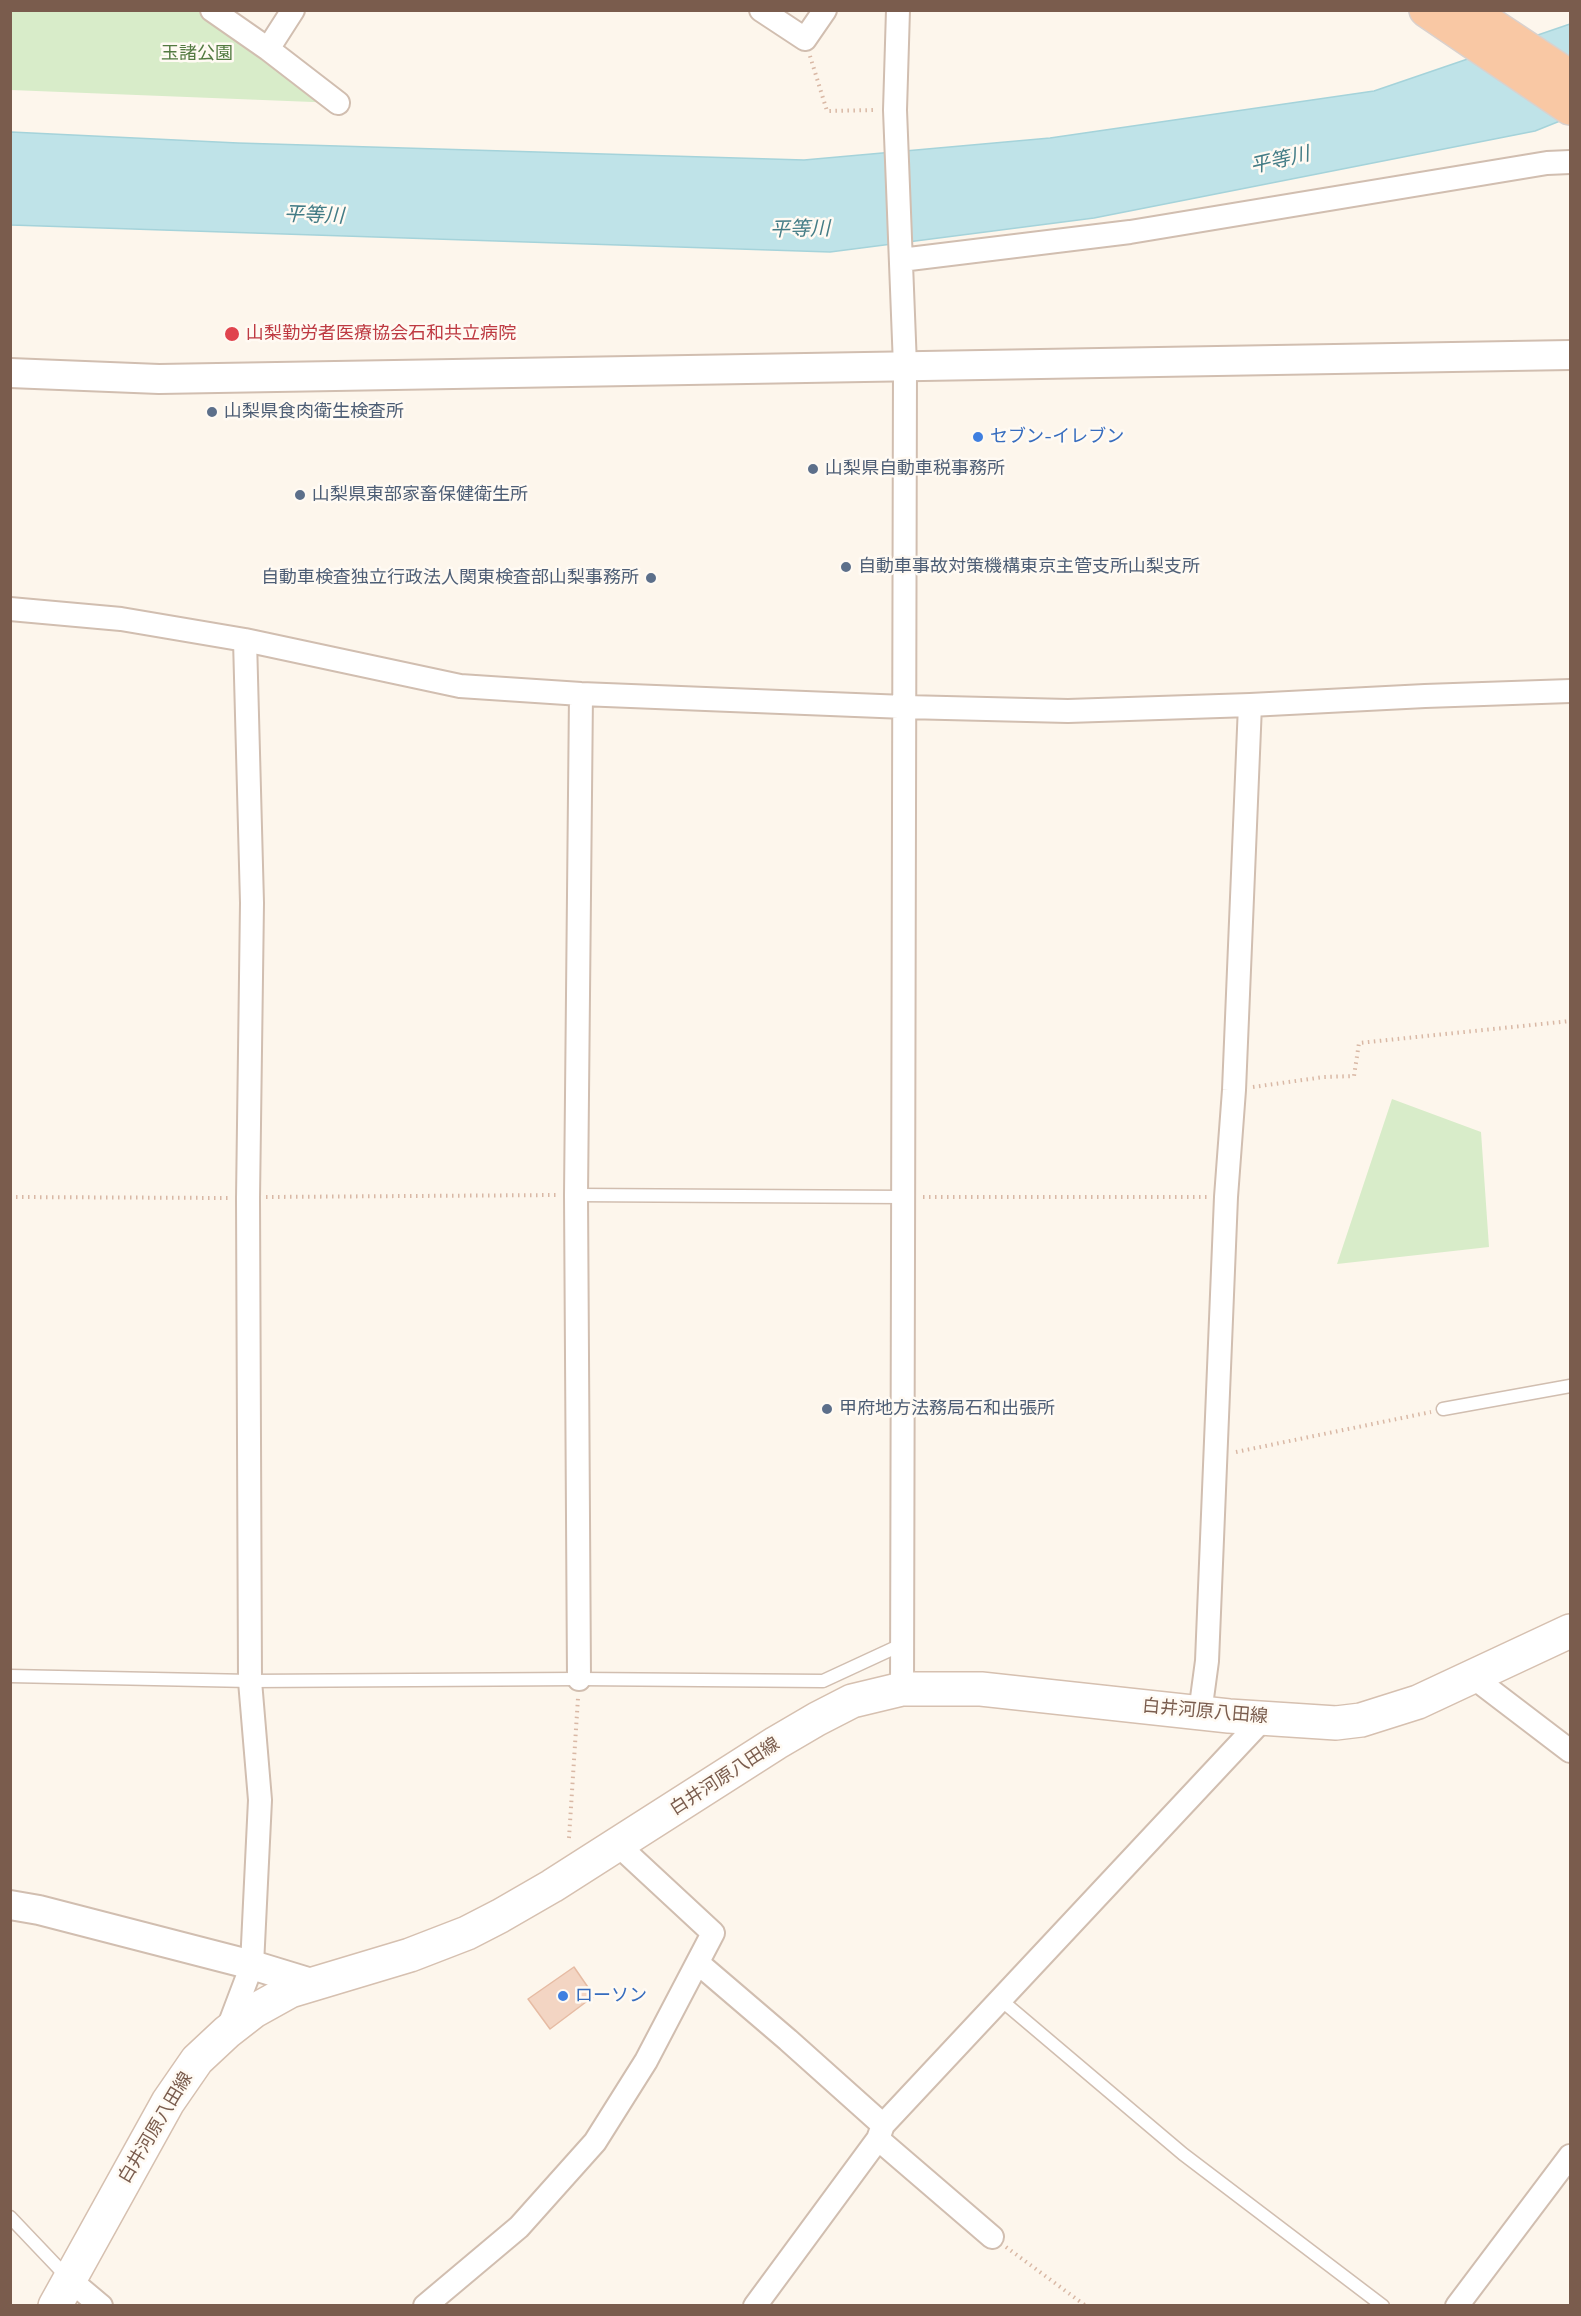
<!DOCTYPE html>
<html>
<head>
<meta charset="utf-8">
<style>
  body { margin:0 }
  #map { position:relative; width:1581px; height:2316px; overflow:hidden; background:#fdf6ec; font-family:"Space Grotesk",sans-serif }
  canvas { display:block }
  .frame { position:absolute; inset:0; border:12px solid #7a5c4d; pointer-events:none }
</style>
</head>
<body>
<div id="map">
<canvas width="1581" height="2316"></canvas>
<div class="frame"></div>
</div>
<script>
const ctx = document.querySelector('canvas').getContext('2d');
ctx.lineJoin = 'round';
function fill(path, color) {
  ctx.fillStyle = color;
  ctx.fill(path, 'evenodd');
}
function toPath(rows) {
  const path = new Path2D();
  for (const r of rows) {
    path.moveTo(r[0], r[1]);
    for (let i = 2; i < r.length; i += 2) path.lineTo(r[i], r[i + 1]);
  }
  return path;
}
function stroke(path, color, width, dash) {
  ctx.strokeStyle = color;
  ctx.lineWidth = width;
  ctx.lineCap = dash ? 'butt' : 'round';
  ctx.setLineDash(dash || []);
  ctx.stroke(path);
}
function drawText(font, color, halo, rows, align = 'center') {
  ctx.font = font + ' "Space Grotesk","Noto Sans JP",sans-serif';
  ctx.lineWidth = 5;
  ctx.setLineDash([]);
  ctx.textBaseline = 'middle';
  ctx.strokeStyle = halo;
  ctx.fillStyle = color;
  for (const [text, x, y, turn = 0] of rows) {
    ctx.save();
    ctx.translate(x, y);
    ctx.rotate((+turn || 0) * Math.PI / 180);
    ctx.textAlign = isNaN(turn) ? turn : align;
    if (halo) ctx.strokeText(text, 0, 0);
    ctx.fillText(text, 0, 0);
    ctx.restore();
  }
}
fill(toPath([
  [212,10,338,103,11,90,11,11],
  [1392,1099,1481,1132,1489,1247,1337,1264]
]), '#d8ecc9');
const water = toPath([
  [1570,24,1570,117,1535,131,1094,218,830,252,11,225,11,132,238,143,804,160,1050,138,1374,91,1570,24]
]);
fill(water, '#bfe3e8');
stroke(water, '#a5d3da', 1.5);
const building = toPath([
  [574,1967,594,1996,550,2029,528,1999,574,1967]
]);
fill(building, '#f3d5c3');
stroke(building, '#e6bba3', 1.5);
const service = toPath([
  [576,1195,904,1197],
  [1443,1409,1570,1386],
  [10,1676,250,1681,579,1679,823,1681,903,1644],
  [1001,2000,1183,2154,1383,2306],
  [10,2217,69,2279]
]);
const minor = toPath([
  [212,10,268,49,338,103],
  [761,10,805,39,825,10],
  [898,10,895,110,905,366,902,1689],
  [268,49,293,10],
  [901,260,1130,232,1547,163,1570,162],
  [10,609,121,619,245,640,460,686,581,694,905,707,1068,711,1250,705,1425,696,1570,691],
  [1473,1677,1570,1751],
  [579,1679,576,1195,581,694],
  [1200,1713,1207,1661,1226,1197,1234,1090,1250,705],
  [698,1963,788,2040,883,2125],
  [227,2031,252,1965,260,1800,250,1681,248,1198,252,903,245,640],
  [878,2139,992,2237],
  [70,2280,101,2306],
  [425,2306,519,2227,595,2142,646,2061,713,1933,617,1844],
  [755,2306,878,2139,883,2125,1264,1718],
  [1457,2306,1570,2156]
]);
const tertiary = toPath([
  [10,373,159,379,1570,355],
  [10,1905,39,1910,252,1965,311,1983]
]);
const secondary = toPath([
  [55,2306,168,2102,197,2060,227,2032,254,2011,290,1991,410,1955,467,1933,500,1916,552,1886,776,1743,817,1719,852,1701,902,1689,981,1689,1229,1716,1336,1723,1361,1720,1418,1702,1570,1631]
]);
const trunk = toPath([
  [1426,10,1570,108],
  [1469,10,1570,77]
]);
stroke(service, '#d1beb0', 15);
stroke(minor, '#d1beb0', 26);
stroke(tertiary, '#d1beb0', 32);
stroke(secondary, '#d6c0b0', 36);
stroke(trunk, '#dad1cd', 36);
stroke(toPath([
  [810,56,827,111,876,110],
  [1253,1087,1324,1077,1354,1076,1359,1043,1570,1021],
  [10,1197,229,1198],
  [266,1197,556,1195],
  [923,1197,1207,1197],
  [1236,1452,1431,1412],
  [569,1838,578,1698],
  [1006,2247,1086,2306]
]), '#d9b8a5', 4, [1.5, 4.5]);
stroke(service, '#fff', 12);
stroke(minor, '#fff', 22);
stroke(tertiary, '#fff', 28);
stroke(secondary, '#fff', 33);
stroke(trunk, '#f9c8a4', 33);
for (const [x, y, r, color] of [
  [232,334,8,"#e0444e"],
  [212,412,6,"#5c6f8a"],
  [978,437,6,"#3f7fe0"],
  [813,469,6,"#5c6f8a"],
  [300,495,6,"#5c6f8a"],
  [846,567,6,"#5c6f8a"],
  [651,578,6,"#5c6f8a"],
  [827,1409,6,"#5c6f8a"],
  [563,1996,6,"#3f7fe0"]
]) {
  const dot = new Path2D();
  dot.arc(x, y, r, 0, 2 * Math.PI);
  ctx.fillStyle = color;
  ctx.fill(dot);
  stroke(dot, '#fffaf3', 2);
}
drawText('18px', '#537a41', '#fffaf3', [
  ["玉諸公園",197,54]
]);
drawText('18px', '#be3a42', '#fffaf3', [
  ["山梨勤労者医療協会石和共立病院",246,334]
], 'left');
drawText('18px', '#4e5e75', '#fffaf3', [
  ["山梨県食肉衛生検査所",224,412],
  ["山梨県自動車税事務所",825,469],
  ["山梨県東部家畜保健衛生所",312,495],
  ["自動車事故対策機構東京主管支所山梨支所",858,567],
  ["自動車検査独立行政法人関東検査部山梨事務所",639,578,"right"],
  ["甲府地方法務局石和出張所",839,1409]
], 'left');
drawText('18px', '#366cbe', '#fffaf3', [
  ["セブン-イレブン",990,437],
  ["ローソン",575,1996]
], 'left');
drawText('18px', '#7a5c4d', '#fffaf3', [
  ["白井河原八田線",1205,1712,5],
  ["白井河原八田線",725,1777,-33],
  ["白井河原八田線",156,2128,-59]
]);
drawText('italic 20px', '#437c86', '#fffaf3', [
  ["平等川",1280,161,-13],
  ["平等川",314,216,2],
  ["平等川",800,230,-1]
]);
</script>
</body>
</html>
